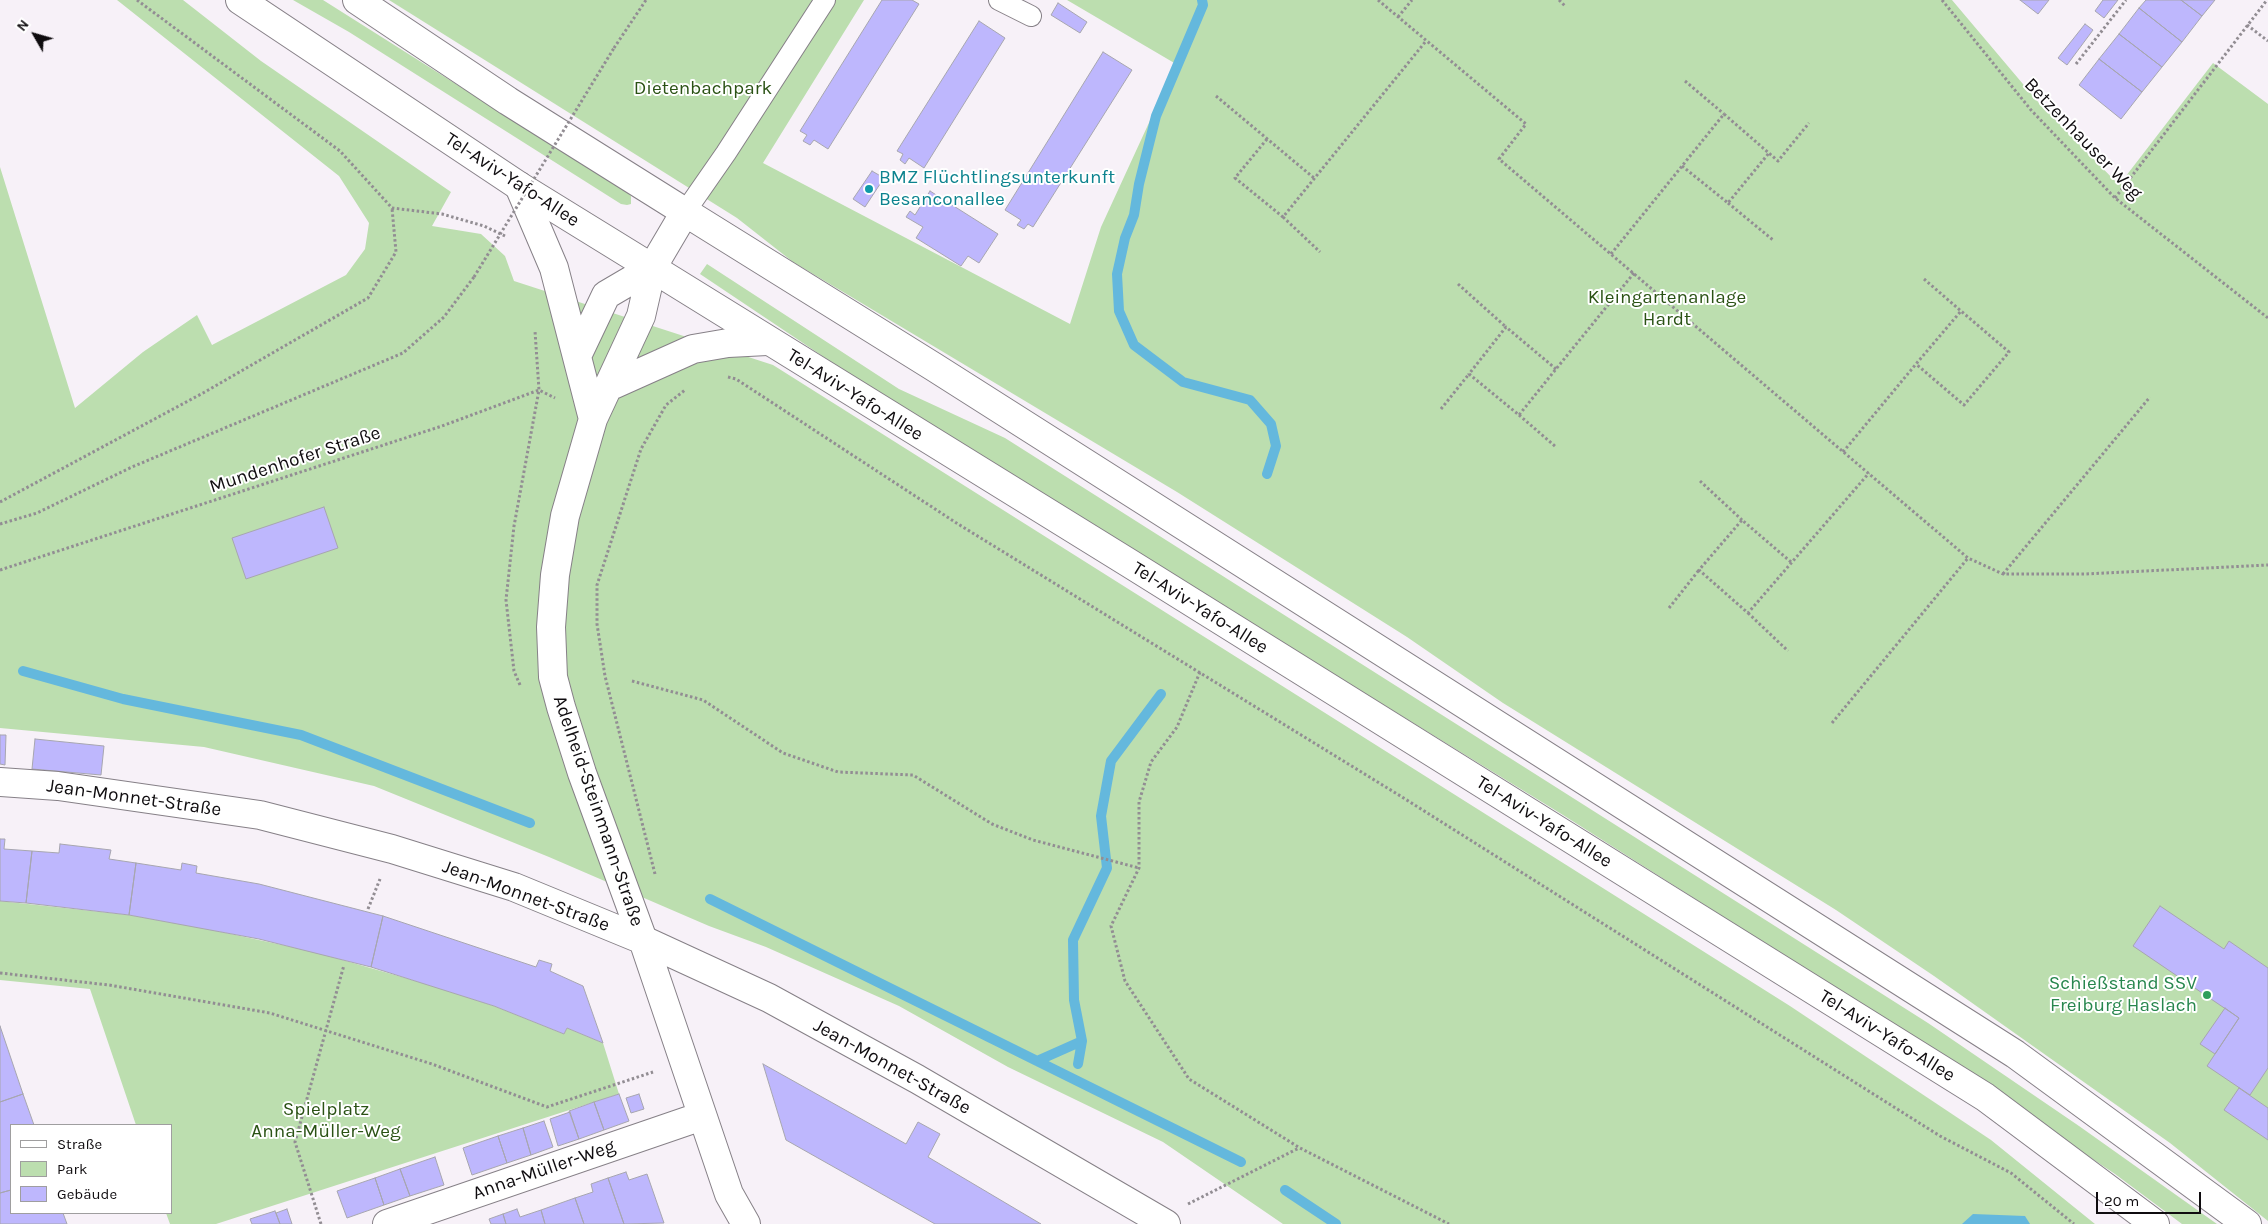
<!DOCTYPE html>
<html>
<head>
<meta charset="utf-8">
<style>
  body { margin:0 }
  #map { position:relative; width:2268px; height:1224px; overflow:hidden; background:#f7f1f8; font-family:Karla,sans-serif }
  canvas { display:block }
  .legend { position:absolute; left:10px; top:1124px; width:162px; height:90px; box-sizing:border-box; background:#fff; border:1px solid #9f9e9f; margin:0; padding:6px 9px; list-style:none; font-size:15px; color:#0f0c0f }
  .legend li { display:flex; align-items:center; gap:10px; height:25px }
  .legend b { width:25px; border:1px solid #9f9e9f }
  .north { position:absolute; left:10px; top:10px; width:50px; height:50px; -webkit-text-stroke:4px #fff; paint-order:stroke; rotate:308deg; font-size:14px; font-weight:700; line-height:20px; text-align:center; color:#0f0c0f }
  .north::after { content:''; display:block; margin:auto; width:18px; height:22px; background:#0f0c0f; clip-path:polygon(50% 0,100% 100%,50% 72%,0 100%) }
  .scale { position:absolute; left:2096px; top:1192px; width:105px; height:22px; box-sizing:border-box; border:2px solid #0f0c0f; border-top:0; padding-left:6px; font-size:15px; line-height:18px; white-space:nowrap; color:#0f0c0f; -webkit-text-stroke:4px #fff; paint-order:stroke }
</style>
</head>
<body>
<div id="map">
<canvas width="2268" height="1224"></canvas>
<ul class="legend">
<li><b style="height:6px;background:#fff"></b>Straße</li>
<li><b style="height:14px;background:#bcdeaf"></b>Park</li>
<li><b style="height:14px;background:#beb7fd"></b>Gebäude</li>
</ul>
<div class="north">N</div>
<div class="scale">20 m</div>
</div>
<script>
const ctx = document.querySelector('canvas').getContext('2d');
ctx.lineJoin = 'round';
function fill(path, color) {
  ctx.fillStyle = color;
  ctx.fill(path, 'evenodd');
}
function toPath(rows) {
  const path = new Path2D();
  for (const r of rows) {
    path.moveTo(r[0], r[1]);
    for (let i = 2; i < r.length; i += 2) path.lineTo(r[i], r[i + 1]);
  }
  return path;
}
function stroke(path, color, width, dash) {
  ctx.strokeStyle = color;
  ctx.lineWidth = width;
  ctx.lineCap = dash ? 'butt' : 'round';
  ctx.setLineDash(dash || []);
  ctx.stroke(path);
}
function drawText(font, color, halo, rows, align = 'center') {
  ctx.font = font + ' Karla,sans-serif';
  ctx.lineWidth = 4;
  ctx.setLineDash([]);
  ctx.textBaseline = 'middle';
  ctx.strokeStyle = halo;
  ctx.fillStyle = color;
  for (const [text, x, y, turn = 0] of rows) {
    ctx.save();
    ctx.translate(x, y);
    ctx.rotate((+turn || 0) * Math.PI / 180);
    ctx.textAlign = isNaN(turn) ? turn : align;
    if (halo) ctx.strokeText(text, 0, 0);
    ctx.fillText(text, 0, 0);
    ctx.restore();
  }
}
fill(toPath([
  [117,0,183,0,261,61,451,192,432,226,481,234,505,256,514,281,773,365,1790,1006,1991,1140,2095,1224,1283,1224,1163,1142,1008,1067,899,1006,766,947,709,926,549,857,374,786,204,747,0,728,0,167,75,408,143,352,197,315,212,345,346,275,365,249,369,223,339,176],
  [293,0,323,0,627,192,631,196,631,204,627,205,621,204,349,32],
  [389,0,864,0,763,163,1070,324,1101,227,1176,64,1067,0,1952,0,2039,103,2119,185,2213,63,2268,104,2268,1221,2170,1143,1934,976,1836,910,1503,703,1407,637,1177,492,793,262,737,218],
  [707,264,899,389,1005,438,1928,1023,2079,1126,2217,1224,2182,1224,2115,1174,1859,1003,1563,815,894,404,700,274],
  [0,901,129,915,203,928,315,952,433,986,494,1006,564,1034,567,1028,603,1043,619,1094,216,1224,170,1224,166,1213,171,1213,171,1125,136,1125,90,989,0,980]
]), '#bcdeaf');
fill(toPath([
  [1973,1214,2025,1216,2030,1224,1962,1224]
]), '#64b8dd');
stroke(toPath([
  [1202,0,1203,5,1156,116,1139,184,1134,215,1125,238,1117,274,1119,311,1134,345,1183,382,1250,400,1271,424,1276,446,1267,474],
  [23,671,123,699,301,735,530,823],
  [710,899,1241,1162],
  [1037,1061,1082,1041],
  [1078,1064,1082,1041,1074,1000,1073,940,1107,868,1101,816,1111,761,1161,694],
  [1285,1190,1336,1224]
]), '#64b8dd', 10);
const building = toPath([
  [882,0,912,0,919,4,828,149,814,140,810,145,803,141,807,135,800,131,882,0],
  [2020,0,2049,0,2038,14,2020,0],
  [2103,0,2118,0,2104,18,2095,11,2103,0],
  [2146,0,2181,0,2202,16,2182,42,2139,8,2146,0],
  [2181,0,2215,0,2202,16,2181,0],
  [1058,3,1087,22,1080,33,1051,15,1058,3],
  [2139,8,2182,42,2162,67,2119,34,2139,8],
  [979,21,1005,38,924,168,909,158,905,164,900,160,903,154,897,151,979,21],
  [2085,24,2093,30,2067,65,2058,58,2085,24],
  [2119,34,2162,67,2142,92,2099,59,2119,34],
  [1103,52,1132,70,1033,227,1028,224,1024,229,1017,225,1021,220,1005,210,1103,52],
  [2099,59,2142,92,2121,119,2079,85,2099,59],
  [872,171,884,178,865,207,853,199,872,171],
  [930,191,998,234,979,263,968,256,961,266,916,238,923,227,906,217,910,211,915,215,930,191],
  [324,507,338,548,246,579,232,538,324,507],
  [0,735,6,735,5,765,0,764,0,735],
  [35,739,104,746,101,775,32,769,35,739],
  [0,839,5,839,4,849,32,851,26,903,0,901,0,839],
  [60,844,111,850,109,859,136,863,129,915,26,903,32,851,59,853,60,844],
  [136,863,181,870,182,863,197,866,196,873,259,884,383,916,371,967,259,939,129,915,136,863],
  [2160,906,2224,949,2229,941,2268,968,2268,1068,2250,1095,2207,1066,2239,1018,2133,946,2160,906],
  [383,916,536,967,539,960,552,964,550,971,583,986,603,1043,567,1028,564,1034,494,1006,371,967,383,916],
  [2225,1008,2239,1018,2215,1054,2200,1044,2225,1008],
  [0,1026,23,1094,0,1102,0,1026],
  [763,1064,906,1144,918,1122,940,1134,928,1157,1041,1224,935,1224,786,1140,763,1064],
  [2239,1088,2268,1108,2268,1140,2224,1110,2239,1088],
  [23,1094,34,1125,11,1125,11,1190,0,1193,0,1102,23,1094],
  [619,1094,629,1121,604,1130,594,1102,619,1094],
  [639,1094,644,1109,631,1113,626,1098,639,1094],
  [594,1102,604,1130,579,1139,569,1111,594,1102],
  [570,1112,579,1139,558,1146,550,1119,570,1112],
  [544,1121,553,1147,531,1155,523,1128,544,1121],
  [523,1128,531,1155,507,1163,498,1136,523,1128],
  [498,1136,507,1163,472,1175,463,1148,498,1136],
  [435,1157,444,1185,410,1196,400,1169,435,1157],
  [400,1169,410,1196,384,1205,375,1178,400,1169],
  [626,1172,629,1180,647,1174,664,1223,624,1224,608,1178,626,1172],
  [375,1178,384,1205,347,1218,337,1191,375,1178],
  [608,1178,624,1224,584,1224,575,1198,593,1192,591,1184,608,1178],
  [11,1190,11,1213,63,1213,67,1224,0,1224,0,1193,11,1190],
  [575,1198,584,1224,545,1224,541,1210,575,1198],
  [287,1209,292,1224,280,1224,276,1213,287,1209],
  [517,1209,520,1217,541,1210,545,1224,506,1224,503,1214,517,1209],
  [275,1211,280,1224,252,1224,250,1219,275,1211],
  [503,1214,506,1224,491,1224,489,1219,503,1214]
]);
fill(building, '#beb7fd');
stroke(building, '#a7a6af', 1);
const service = toPath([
  [999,0,1031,16],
  [685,212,726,153,825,0]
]);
const minor = toPath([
  [0,782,58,786,260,815,392,849,514,887,643,940,769,998,917,1079,1166,1224],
  [643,940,729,1194,746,1224],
  [387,1224,702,1116]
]);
const tertiary = toPath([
  [519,186,554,268,593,419],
  [577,356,606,295,652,268],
  [606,388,693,349,728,343,767,341],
  [643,940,582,773,561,707,553,677,551,627,555,575,565,516,593,419,641,316,652,268]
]);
const primary = toPath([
  [2155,1224,1985,1097,1129,563,652,268,685,212,934,367,2015,1054,2247,1224]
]);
const trunk = toPath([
  [240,0,519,186,652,268],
  [357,0,508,101,685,212]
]);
stroke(service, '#868087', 22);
stroke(minor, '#868087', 30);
stroke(tertiary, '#868087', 30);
stroke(primary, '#868087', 30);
stroke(trunk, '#868087', 30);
stroke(toPath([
  [137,0,340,151,392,208,442,214,484,226,505,236],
  [1378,0,1526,124,1499,159,1968,558,2003,574,2085,574,2268,565],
  [1559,0,1565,6],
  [1942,0,2031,110,2115,198,2268,318],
  [1398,17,1412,0],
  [2247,25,2268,41],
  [614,48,646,0],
  [2076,64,2126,0],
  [1685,81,1724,114],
  [1216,96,1314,178],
  [1267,139,1235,178,1283,217,1426,41],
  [1682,166,1728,203,1769,153],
  [2115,198,2267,0],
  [1728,203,1773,240],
  [1283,217,1320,252],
  [1611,254,1724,114,1778,161,1809,123],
  [1924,279,1961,311],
  [1458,284,1506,327],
  [1556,369,1506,327,1469,374,1519,415,1556,369,1634,273],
  [728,377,736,379,958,524,1402,797,1940,1136,2011,1173,2074,1224],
  [1441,409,1469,374],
  [1519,415,1556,447],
  [1843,452,1916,364,1961,311,2009,352,1964,405,1916,364],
  [1700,481,1742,520],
  [0,502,203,393,368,298,396,252,392,208],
  [0,524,37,513,132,467,403,353,444,317,474,277],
  [1791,562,1742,520,1699,570,1748,613,1869,473],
  [0,570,442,426,539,390,555,398],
  [2003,574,2150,397],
  [1669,608,1699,570],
  [1748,613,1788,651],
  [1200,672,1177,727,1151,762,1139,802,1139,868,1111,926,1125,981,1189,1079,1300,1148,1449,1224],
  [632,681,703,700,783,753,838,772,913,775,992,824,1033,840,1139,868],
  [520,685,514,671,506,600,514,526,539,390,535,331],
  [1832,723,1968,558],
  [655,874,605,676,597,624,597,585,641,449,666,405,685,390],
  [368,909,380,879],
  [0,973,109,985,270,1013,432,1064,547,1107,653,1072],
  [1188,1204,1299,1148],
  [321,1224,295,1142,344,965]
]), '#928d93', 3, [2.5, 2.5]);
stroke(service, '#fff', 20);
stroke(minor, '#fff', 28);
stroke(tertiary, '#fff', 28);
stroke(primary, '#fff', 28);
stroke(trunk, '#fff', 28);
stroke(toPath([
  [474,277,614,48]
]), '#928d93', 3, [2.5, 2.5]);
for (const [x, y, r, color] of [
  [869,189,5,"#0f9aa8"],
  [2207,995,5,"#2e9e5b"]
]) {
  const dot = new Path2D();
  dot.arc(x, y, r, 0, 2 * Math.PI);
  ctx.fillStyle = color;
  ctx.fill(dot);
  stroke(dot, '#fff', 2);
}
drawText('19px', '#2a5214', '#fff', [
  ["Dietenbachpark",703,89],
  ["Kleingartenanlage",1667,298],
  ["Hardt",1667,320],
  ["Spielplatz",326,1110],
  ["Anna-Müller-Weg",326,1132]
]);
drawText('19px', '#0f0c0f', '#fff', [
  ["Betzenhauser Weg",2083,139,46],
  ["Tel-Aviv-Yafo-Allee",512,180,33],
  ["Tel-Aviv-Yafo-Allee",855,395,32],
  ["Mundenhofer Straße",295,460,-18],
  ["Tel-Aviv-Yafo-Allee",1200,608,32],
  ["Jean-Monnet-Straße",134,798,8],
  ["Adelheid-Steinmann-Straße",598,811,71],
  ["Tel-Aviv-Yafo-Allee",1544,822,32],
  ["Jean-Monnet-Straße",526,896,20],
  ["Tel-Aviv-Yafo-Allee",1887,1036,32],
  ["Jean-Monnet-Straße",892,1067,29],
  ["Anna-Müller-Weg",544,1170,-19]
]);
drawText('19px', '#0d838f', '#fff', [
  ["BMZ Flüchtlingsunterkunft",879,178],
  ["Besanconallee",879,200]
], 'left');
drawText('19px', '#27864d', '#fff', [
  ["Schießstand SSV",2197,984],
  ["Freiburg Haslach",2197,1006]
], 'right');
</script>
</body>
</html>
